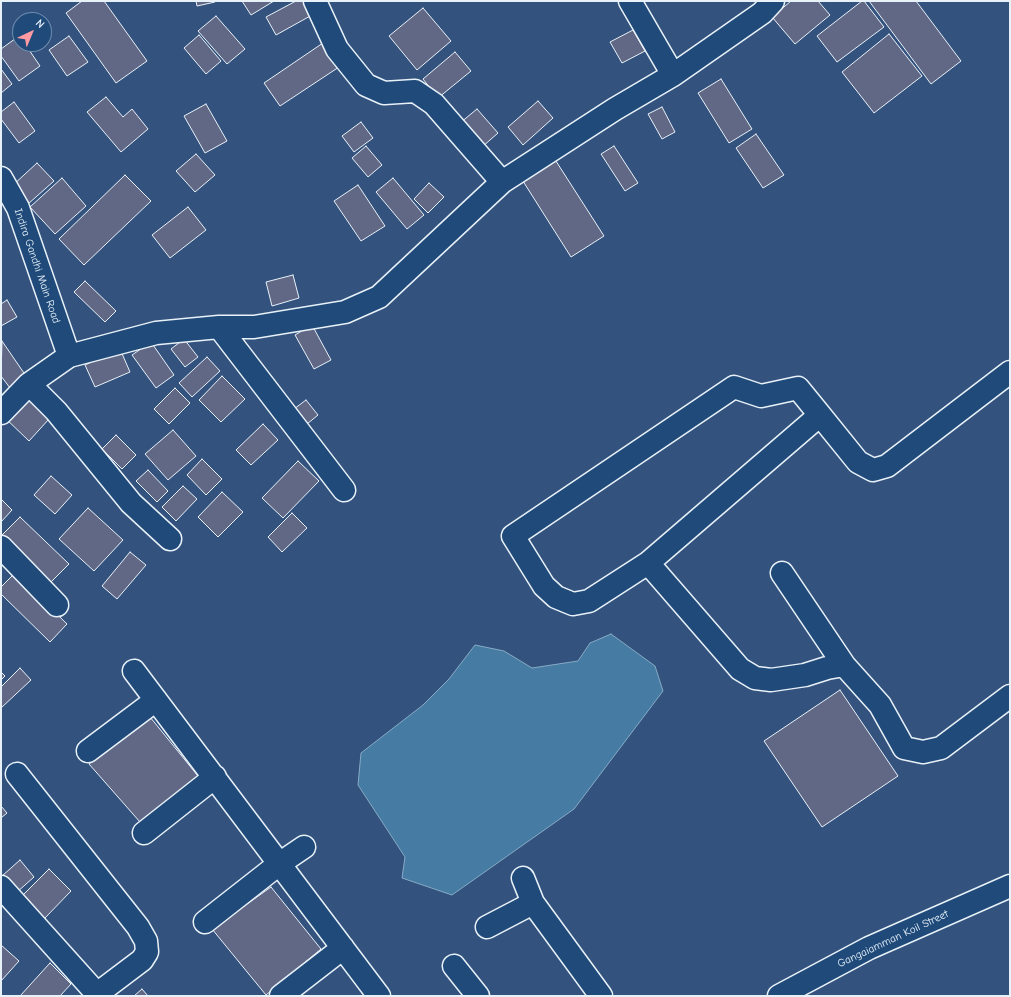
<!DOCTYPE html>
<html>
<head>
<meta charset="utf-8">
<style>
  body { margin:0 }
  #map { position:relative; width:1011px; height:997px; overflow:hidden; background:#33537e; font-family:"Comic Neue",sans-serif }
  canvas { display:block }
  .frame { position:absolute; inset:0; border:2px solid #e8f1f8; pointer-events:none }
  .north { position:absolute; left:12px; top:12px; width:40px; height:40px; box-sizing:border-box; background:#1f4a7a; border:1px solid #6f8dac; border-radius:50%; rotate:44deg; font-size:11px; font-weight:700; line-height:16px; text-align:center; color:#e8f1f8 }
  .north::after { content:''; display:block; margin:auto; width:14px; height:18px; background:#ff9aa2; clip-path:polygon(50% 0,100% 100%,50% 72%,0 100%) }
</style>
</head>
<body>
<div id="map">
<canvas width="1011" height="997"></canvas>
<div class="frame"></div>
<div class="north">N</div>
</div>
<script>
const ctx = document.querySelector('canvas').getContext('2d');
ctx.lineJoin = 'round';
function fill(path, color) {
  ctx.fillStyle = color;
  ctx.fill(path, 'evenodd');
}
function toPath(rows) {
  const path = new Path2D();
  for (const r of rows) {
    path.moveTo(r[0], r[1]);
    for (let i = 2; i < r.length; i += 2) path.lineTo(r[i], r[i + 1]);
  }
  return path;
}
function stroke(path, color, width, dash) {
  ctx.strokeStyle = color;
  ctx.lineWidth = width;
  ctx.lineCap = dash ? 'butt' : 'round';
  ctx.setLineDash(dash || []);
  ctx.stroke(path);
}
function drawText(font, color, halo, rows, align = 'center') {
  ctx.font = font + ' "Comic Neue",sans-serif';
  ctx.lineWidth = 3;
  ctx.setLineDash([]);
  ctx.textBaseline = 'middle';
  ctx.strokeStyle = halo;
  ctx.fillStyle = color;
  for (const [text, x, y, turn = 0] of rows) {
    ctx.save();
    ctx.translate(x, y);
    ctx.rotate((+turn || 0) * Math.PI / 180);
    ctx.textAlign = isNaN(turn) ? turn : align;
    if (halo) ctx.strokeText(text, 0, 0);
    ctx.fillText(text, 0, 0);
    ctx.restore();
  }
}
const water = toPath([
  [611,634,655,666,663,691,574,809,452,895,402,878,405,857,358,785,361,753,423,705,449,679,475,645,504,651,532,668,578,661,590,643,611,634]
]);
fill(water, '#467ca3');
stroke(water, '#87abc5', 1);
const building = toPath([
  [82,1,104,1,147,61,116,83,66,13,82,1],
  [196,1,215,1,215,2,197,6,196,1],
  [242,1,274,1,251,15,242,1],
  [296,1,304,1,312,15,276,35,266,17,296,1],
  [791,1,818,1,830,15,795,44,772,17,791,1],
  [862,1,864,1,884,27,837,62,817,36,862,1],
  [869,1,916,1,961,61,931,84,869,1],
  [423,8,451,41,417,70,389,36,423,8],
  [216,16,245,49,227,64,198,31,216,16],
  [633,30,645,51,622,63,610,42,633,30],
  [889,34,922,76,874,113,842,72,889,34],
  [199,35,221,61,206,74,184,48,199,35],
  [19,36,20,44,25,44,40,66,19,81,1,56,1,49,19,36],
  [69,36,88,62,67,76,49,50,69,36],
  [323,43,339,67,280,106,264,83,323,43],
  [455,52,471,71,438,98,423,79,455,52],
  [1,69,12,84,1,93,1,69],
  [721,79,752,129,729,143,698,93,721,79],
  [106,97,123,117,132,109,148,129,121,152,87,112,106,97],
  [538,101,553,118,523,145,508,127,538,101],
  [14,102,35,131,19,143,1,119,1,112,14,102],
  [206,104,227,141,205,153,184,116,206,104],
  [662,107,675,132,662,139,648,114,662,107],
  [477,109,498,133,482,147,460,123,477,109],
  [361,122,373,138,354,152,342,136,361,122],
  [756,134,784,175,763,188,736,148,756,134],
  [366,146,382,165,368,177,352,158,366,146],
  [614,146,638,183,625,191,601,154,614,146],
  [196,154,215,175,195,192,176,171,196,154],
  [554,158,604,236,571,257,521,178,554,158],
  [37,163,54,181,28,204,12,186,37,163],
  [125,175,151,201,84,265,59,239,125,175],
  [62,178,86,206,55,234,30,207,62,178],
  [393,178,424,215,407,229,376,192,393,178],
  [429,183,444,197,428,213,414,199,429,183],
  [358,185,385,226,361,241,334,201,358,185],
  [188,207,206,230,170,258,152,235,188,207],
  [293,275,299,298,272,306,266,282,293,275],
  [85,281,116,311,105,322,74,292,85,281],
  [7,300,17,317,1,326,1,304,7,300],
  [312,325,331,360,314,369,295,335,312,325],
  [184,339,198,357,185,367,171,349,184,339],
  [2,341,26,376,10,388,1,376,2,341],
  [151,342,174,375,156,388,132,355,151,342],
  [120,349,130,372,95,387,85,365,120,349],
  [207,357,220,371,192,397,179,383,207,357],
  [222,376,245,399,221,422,199,400,222,376],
  [175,388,190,403,169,424,154,409,175,388],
  [23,394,49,419,29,441,2,415,23,394],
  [306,400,318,415,307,424,294,409,306,400],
  [263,424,278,440,251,465,236,450,263,424],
  [173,430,196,456,168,480,145,454,173,430],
  [116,435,136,455,122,469,102,449,116,435],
  [202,459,222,479,206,495,187,475,202,459],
  [298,461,319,481,283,518,262,498,298,461],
  [148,470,168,491,157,502,136,481,148,470],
  [51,476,72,495,55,514,34,495,51,476],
  [183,486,197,499,176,521,162,507,183,486],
  [222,492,243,512,218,537,198,517,222,492],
  [1,499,12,510,1,522,1,499],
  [88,508,123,540,94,571,59,539,88,508],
  [292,513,307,528,282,552,268,537,292,513],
  [20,517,69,564,48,585,1,541,1,536,20,517],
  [130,552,146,565,117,599,102,586,130,552],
  [15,573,67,624,50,642,1,594,1,587,15,573],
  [20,668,31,680,1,708,1,687,20,668],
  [1,672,5,676,1,680,1,672],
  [840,690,898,776,822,827,764,741,840,690],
  [150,717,198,776,140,822,89,764,150,717],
  [1,806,7,813,1,818,1,806],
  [20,860,34,877,16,893,2,876,20,860],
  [49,869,71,891,44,919,21,897,49,869],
  [271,887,321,949,266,995,212,929,271,887],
  [1,945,19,961,1,981,1,945],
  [50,963,71,984,60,996,20,996,50,963],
  [142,989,148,996,134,996,142,989]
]);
fill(building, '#616886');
stroke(building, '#e8f1f8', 1);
const minor = toPath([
  [315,1,337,49,366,85,384,93,415,91,434,104,502,182],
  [630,1,673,75],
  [1,178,18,208,69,356],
  [219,327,344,490],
  [29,384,56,411,131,503,170,539],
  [1,413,29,384,69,356,156,333,219,327,254,327,345,312,379,297,502,182,615,109,673,75,762,13,773,1],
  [820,415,648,563,589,601,573,604,556,597,544,586,513,536,734,387,761,396,798,388,820,415,858,462,873,470,887,466,1010,372],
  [1,547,57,605],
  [648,563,740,669,755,678,771,680,805,675,827,668,844,665,880,705,904,748,923,752,941,748,1010,696],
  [782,573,844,665],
  [134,671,379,996],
  [88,751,156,700],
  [17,774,138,927,146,941,147,952,142,960,97,994],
  [144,833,215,777],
  [523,878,533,903,601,996],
  [1,887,99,996],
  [205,922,279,864,304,847],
  [487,927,533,903],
  [454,966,478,996],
  [281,996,343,948],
  [779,996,869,948,1010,886]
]);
stroke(minor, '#e8f1f8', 25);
stroke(minor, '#1f4a7a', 22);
drawText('11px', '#e8f1f8', '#1f4a7a', [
  ["Indira Gandhi Main Road",37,266,71],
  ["Gangaiamman Koil Street",893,939,-25]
]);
</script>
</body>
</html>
